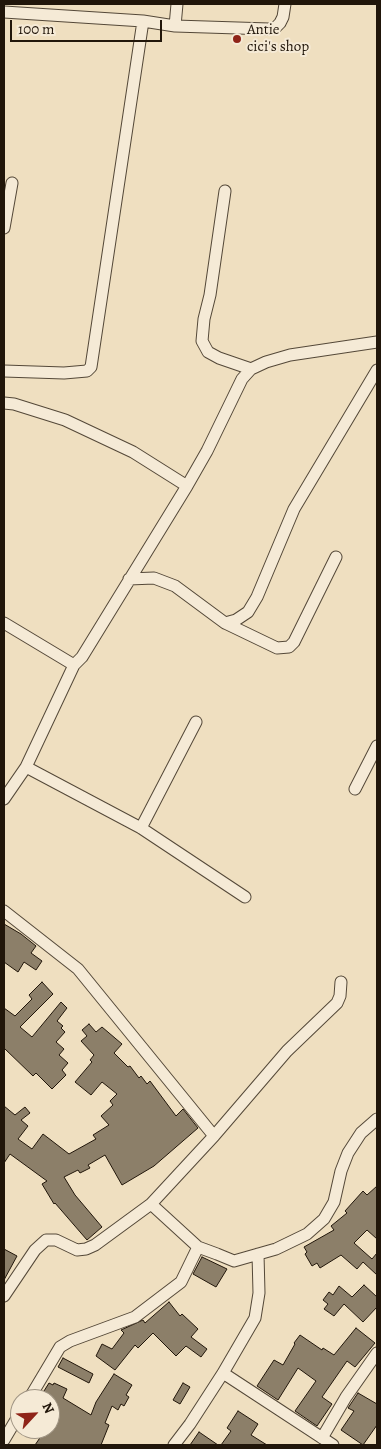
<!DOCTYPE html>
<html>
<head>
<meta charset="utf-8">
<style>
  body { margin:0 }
  #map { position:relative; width:381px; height:1449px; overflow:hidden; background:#efdfc0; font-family:Alegreya,serif }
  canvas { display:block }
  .frame { position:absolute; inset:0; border:5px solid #21160a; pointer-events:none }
  .north { position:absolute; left:10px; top:1389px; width:50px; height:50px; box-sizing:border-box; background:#f5ead6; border:1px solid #a09584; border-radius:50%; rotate:65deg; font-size:14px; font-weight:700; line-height:20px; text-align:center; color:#21160a }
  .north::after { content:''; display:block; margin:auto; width:18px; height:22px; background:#8f2418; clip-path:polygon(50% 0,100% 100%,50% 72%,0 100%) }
  .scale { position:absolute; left:10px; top:20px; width:152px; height:22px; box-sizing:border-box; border:2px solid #21160a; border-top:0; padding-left:6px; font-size:15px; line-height:18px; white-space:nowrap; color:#21160a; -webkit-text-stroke:4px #f5ead6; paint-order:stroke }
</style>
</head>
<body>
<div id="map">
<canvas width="381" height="1449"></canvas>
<div class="frame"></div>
<div class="north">N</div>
<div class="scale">100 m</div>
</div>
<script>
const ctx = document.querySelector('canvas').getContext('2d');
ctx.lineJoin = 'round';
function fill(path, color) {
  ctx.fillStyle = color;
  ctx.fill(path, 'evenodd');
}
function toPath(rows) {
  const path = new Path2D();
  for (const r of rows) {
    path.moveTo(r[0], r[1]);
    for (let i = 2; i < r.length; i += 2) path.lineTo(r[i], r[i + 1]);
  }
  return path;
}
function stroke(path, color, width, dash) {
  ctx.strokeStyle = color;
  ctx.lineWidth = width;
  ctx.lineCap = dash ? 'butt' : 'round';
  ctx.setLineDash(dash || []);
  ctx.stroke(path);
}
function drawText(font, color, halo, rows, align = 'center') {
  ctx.font = font + ' Alegreya,serif';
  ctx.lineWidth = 4;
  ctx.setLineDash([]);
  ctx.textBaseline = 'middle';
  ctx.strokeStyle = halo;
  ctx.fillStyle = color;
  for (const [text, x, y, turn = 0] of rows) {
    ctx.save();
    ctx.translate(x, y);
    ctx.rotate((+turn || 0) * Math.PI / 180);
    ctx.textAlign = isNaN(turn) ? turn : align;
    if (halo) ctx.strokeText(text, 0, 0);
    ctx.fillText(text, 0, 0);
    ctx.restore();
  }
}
const building = toPath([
  [4,924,21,934,36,946,31,953,42,961,36,970,24,962,18,972,4,962,4,924],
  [42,982,53,994,20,1027,32,1037,61,1002,67,1008,57,1021,63,1026,61,1028,65,1032,56,1042,64,1049,59,1055,68,1063,62,1070,66,1075,52,1089,36,1073,33,1076,4,1048,4,1008,15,1016,32,999,29,995,42,982],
  [89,1024,96,1032,102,1027,122,1044,114,1053,128,1067,130,1066,139,1078,141,1076,147,1084,150,1081,176,1116,183,1109,198,1128,154,1166,122,1185,105,1155,88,1165,90,1168,80,1173,78,1170,64,1177,75,1195,102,1227,87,1240,55,1203,54,1204,42,1184,47,1181,10,1154,4,1163,4,1106,15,1115,25,1107,30,1113,21,1120,28,1126,18,1139,32,1149,43,1134,69,1154,96,1139,93,1135,109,1125,101,1116,113,1105,110,1101,117,1094,102,1082,91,1095,75,1082,92,1062,90,1060,94,1055,81,1041,87,1036,82,1030,89,1024],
  [377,1186,377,1239,367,1230,354,1243,372,1259,377,1253,377,1275,363,1262,357,1269,341,1255,320,1268,317,1263,312,1266,305,1254,307,1252,304,1247,334,1230,331,1226,347,1213,345,1211,363,1191,367,1195,377,1186],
  [4,1249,17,1256,4,1280,4,1249],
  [202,1257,227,1269,216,1287,193,1274,202,1257],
  [364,1285,377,1297,377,1307,363,1322,344,1304,334,1316,324,1309,328,1304,323,1300,329,1292,333,1295,339,1286,352,1297,364,1285],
  [169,1302,180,1316,182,1314,198,1329,191,1337,207,1349,201,1357,186,1346,176,1356,153,1333,138,1348,135,1345,115,1370,96,1356,102,1344,112,1349,124,1333,121,1330,143,1320,145,1323,169,1302],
  [356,1328,375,1343,355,1367,347,1361,322,1397,332,1404,317,1426,295,1411,316,1381,298,1368,278,1400,257,1386,274,1360,283,1365,295,1344,294,1343,300,1335,322,1350,323,1348,334,1355,356,1328],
  [63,1358,93,1374,89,1383,58,1367,63,1358],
  [114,1374,132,1385,126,1395,129,1397,124,1406,121,1404,118,1410,112,1406,105,1423,109,1425,101,1445,35,1445,46,1429,50,1429,50,1423,54,1416,50,1414,50,1399,39,1399,49,1383,53,1385,54,1383,67,1389,63,1398,91,1415,96,1402,114,1374],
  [183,1383,190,1387,180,1404,173,1400,183,1383],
  [358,1393,377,1404,377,1425,363,1445,341,1430,354,1411,348,1408,358,1393],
  [238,1411,258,1424,251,1435,267,1445,221,1445,231,1431,227,1428,238,1411],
  [199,1432,218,1445,190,1445,199,1432]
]);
fill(building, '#8c7f69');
stroke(building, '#21160a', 1);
const street = toPath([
  [4,12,143,21,175,26,269,29,275,28,280,23,283,17,285,4],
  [175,26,177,4],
  [225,191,210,295,204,319,202,341,208,352,219,358,251,369],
  [4,228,12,183],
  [4,371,64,373,87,371,91,367,143,21],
  [4,403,14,404,65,420,133,452,187,486],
  [129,579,154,578,175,586,225,623,277,648,289,647,294,642,336,557],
  [4,623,74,665],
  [225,623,236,620,248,612,257,597,294,509,377,370],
  [26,767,141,828,245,897],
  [355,789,377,746],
  [4,799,26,767,74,665,82,657,187,486,207,451,242,379,251,369,266,362,290,355,377,342],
  [141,828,196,722],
  [4,911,78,969,214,1136],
  [151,1204,198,1247,217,1254,234,1261,276,1249,307,1234,324,1219,334,1202,341,1171,348,1153,361,1133,377,1119],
  [4,1296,35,1250,46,1240,56,1240,77,1250,86,1249,95,1245,151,1204,214,1136,287,1051,337,1003,340,996,341,982],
  [223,1373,333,1445],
  [29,1399,60,1347,70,1341,135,1317,181,1282,198,1247],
  [322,1438,346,1397,377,1353],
  [4,1440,20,1413],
  [174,1445,190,1424,223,1373,255,1318,259,1293,258,1254]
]);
stroke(street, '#544838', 13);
stroke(street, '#f5ead6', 11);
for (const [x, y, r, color] of [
  [237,39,5,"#8f2418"]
]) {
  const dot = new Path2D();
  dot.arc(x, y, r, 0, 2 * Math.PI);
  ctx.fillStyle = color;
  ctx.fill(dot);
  stroke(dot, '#f5ead6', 2);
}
drawText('15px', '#21160a', '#f5ead6', [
  ["Antie",247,30],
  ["cici's shop",247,47]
], 'left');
</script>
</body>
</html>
